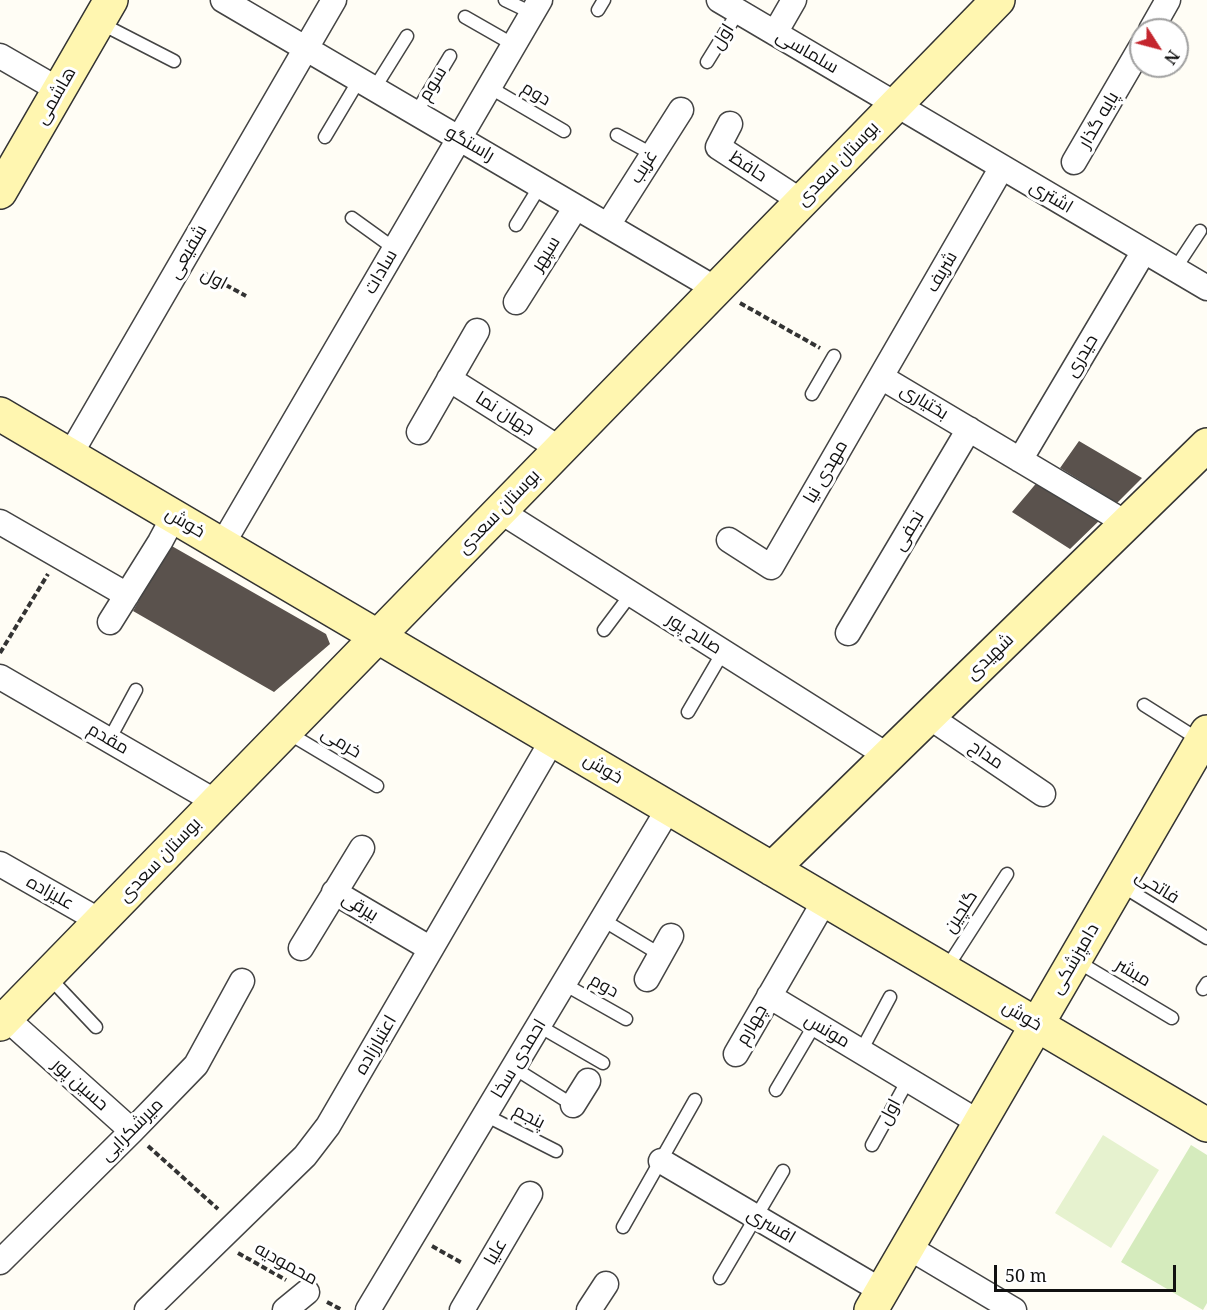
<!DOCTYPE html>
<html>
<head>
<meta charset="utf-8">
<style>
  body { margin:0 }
  #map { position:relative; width:1207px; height:1310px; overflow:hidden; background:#fffdf5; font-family:"Noto Serif",serif }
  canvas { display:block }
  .north { position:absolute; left:1129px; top:18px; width:60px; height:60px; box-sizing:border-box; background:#fff; border:2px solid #a0a0a0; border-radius:50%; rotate:126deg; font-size:16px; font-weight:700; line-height:24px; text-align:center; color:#111 }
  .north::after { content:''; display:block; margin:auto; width:21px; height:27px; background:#c4262e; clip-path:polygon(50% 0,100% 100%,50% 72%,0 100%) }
  .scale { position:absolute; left:994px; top:1265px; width:182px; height:27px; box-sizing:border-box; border:3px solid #111; border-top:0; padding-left:8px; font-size:18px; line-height:21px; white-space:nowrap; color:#111; -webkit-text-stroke:4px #fff; paint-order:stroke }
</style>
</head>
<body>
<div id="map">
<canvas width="1207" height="1310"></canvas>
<div class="north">N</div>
<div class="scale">50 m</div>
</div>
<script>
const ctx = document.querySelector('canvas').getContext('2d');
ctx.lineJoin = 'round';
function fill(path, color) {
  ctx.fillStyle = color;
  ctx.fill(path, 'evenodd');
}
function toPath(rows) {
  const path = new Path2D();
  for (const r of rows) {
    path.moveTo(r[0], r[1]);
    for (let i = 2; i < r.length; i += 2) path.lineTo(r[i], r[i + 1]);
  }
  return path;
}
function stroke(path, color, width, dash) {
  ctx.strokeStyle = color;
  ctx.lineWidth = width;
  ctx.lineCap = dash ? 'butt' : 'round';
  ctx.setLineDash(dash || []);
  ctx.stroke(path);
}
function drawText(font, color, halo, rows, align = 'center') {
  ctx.font = font + ' "Noto Serif",Cairo,serif';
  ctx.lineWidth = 6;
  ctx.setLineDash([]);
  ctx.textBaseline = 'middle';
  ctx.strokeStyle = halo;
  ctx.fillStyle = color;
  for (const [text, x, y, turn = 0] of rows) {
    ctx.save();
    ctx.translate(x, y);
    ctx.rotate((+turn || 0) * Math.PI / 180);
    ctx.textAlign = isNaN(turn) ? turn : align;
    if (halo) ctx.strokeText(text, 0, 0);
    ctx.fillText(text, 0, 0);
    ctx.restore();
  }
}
fill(toPath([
  [1191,1145,1207,1155,1207,1303,1203,1310,1121,1262]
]), '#d5ebbd');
fill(toPath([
  [1103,1135,1159,1170,1111,1248,1055,1213]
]), '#e6f2cf');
fill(toPath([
  [1079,441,1142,478,1117,503,1060,468],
  [1039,480,1102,518,1070,549,1012,512],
  [170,545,326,634,330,644,274,692,133,611]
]), '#5a524d');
const lane = toPath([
  [505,0,532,13],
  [598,10,604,0],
  [465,17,514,45],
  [100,23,174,61],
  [707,62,738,12],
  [489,87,564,131],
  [374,89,407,36],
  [416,113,450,56],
  [617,135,652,154],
  [325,137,359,80],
  [352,218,395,249],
  [516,225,540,186],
  [1175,269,1200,231],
  [812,394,834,356],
  [604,630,631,594],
  [1144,705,1201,741],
  [688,712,723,652],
  [285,731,377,786],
  [109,740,136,690],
  [1119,884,1207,938],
  [603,920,661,955],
  [1075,960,1172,1018],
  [946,969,1007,874],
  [47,975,96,1027],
  [564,984,626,1019],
  [1203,989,1207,983],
  [539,1026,603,1063],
  [861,1051,890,997],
  [514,1068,573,1105],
  [776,1090,815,1024],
  [485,1115,556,1151],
  [872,1145,908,1080],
  [623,1227,695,1100],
  [720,1278,783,1171]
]);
const street = toPath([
  [223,0,716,289],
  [719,0,1207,288],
  [1151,30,1168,0],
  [775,33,794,0],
  [0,56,59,90],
  [730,124,718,147,801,201],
  [1074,162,1141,47],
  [608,225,681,110],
  [516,302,576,207],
  [881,377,1126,523],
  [449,379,560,449],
  [419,432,477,331],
  [70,455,334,0],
  [1020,460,1144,251],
  [500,511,888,756],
  [0,522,127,595],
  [729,540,771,567,1002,167],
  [222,545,540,0],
  [110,622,160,542,174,516],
  [848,633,969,429],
  [0,677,216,802],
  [928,716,1043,794],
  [0,864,100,921],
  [334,892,431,949],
  [301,948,362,848],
  [647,979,671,936],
  [769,996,980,1123],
  [6,1018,132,1131],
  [736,1054,825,900],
  [573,1105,588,1081],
  [661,1161,882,1291],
  [908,1247,1014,1310],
  [0,1262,132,1131,196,1065,242,981],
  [147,1310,305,1156,328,1126,553,739],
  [285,1310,307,1292],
  [368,1310,669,808],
  [462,1310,530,1194],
  [589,1310,606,1284]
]);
const secondary = toPath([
  [0,192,111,0],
  [0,414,1207,1125],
  [772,869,1207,445],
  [0,1024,998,0],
  [871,1310,1207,732]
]);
stroke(lane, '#444', 15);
stroke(street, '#444', 27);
stroke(secondary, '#333', 36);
stroke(toPath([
  [202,272,246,296],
  [740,303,820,348],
  [0,653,48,574],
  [148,1146,218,1209],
  [432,1246,462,1263],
  [238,1253,286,1280],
  [327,1302,342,1310]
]), '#333', 4, [6, 3]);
stroke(lane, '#fff', 12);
stroke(street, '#fff', 24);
stroke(secondary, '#fff6b0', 33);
drawText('18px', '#111', '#fff', [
  ["اول",723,37,-58],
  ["سلماسی",807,52,30],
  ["سوم",433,84,-59],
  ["دوم",536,94,31],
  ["هاشمی",56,96,-60],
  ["پایه گذار",1099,120,-60],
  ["راستگو",470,144,30],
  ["بوستان سعدی",838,164,-46],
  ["غریب",644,167,-58],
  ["حافظ",748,167,33],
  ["اشتری",1051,197,31],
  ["شفیعی",188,252,-60],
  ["سپهر",546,254,-58],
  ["سادات",381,272,-60],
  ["شریف",942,272,-60],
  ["اول",214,279,28],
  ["حیدری",1082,356,-59],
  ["بختیاری",924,402,31],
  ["جهان نما",505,414,32],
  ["مهدی نیا",826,472,-60],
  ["بوستان سعدی",499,512,-46],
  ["خوش",185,523,31],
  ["نجفی",909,531,-59],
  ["صالح پور",694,634,32],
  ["شهیدی",990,657,-44],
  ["مقدم",108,739,30],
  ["خرمی",341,743,31],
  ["مداح",986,755,34],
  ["خوش",603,769,31],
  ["بوستان سعدی",160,860,-46],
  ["فاتحی",1157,887,32],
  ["علیزاده",50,893,29],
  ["بیرقی",360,907,31],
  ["گلچین",961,912,-57],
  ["دامپزشکی",1075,959,-60],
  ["مبشر",1133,973,31],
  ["دوم",604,986,29],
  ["خوش",1022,1016,31],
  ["چهارم",752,1025,-60],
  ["مونس",827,1031,31],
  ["اعتبارزاده",376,1045,-60],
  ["احمدی سخا",519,1059,-59],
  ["حسین پور",80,1085,42],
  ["اول",890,1112,-62],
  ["پنجم",529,1117,27],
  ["میرشکرایی",132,1130,-45],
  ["افسری",771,1226,30],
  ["علیا",496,1252,-60],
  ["محمودیه",286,1264,29]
]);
</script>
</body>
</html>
